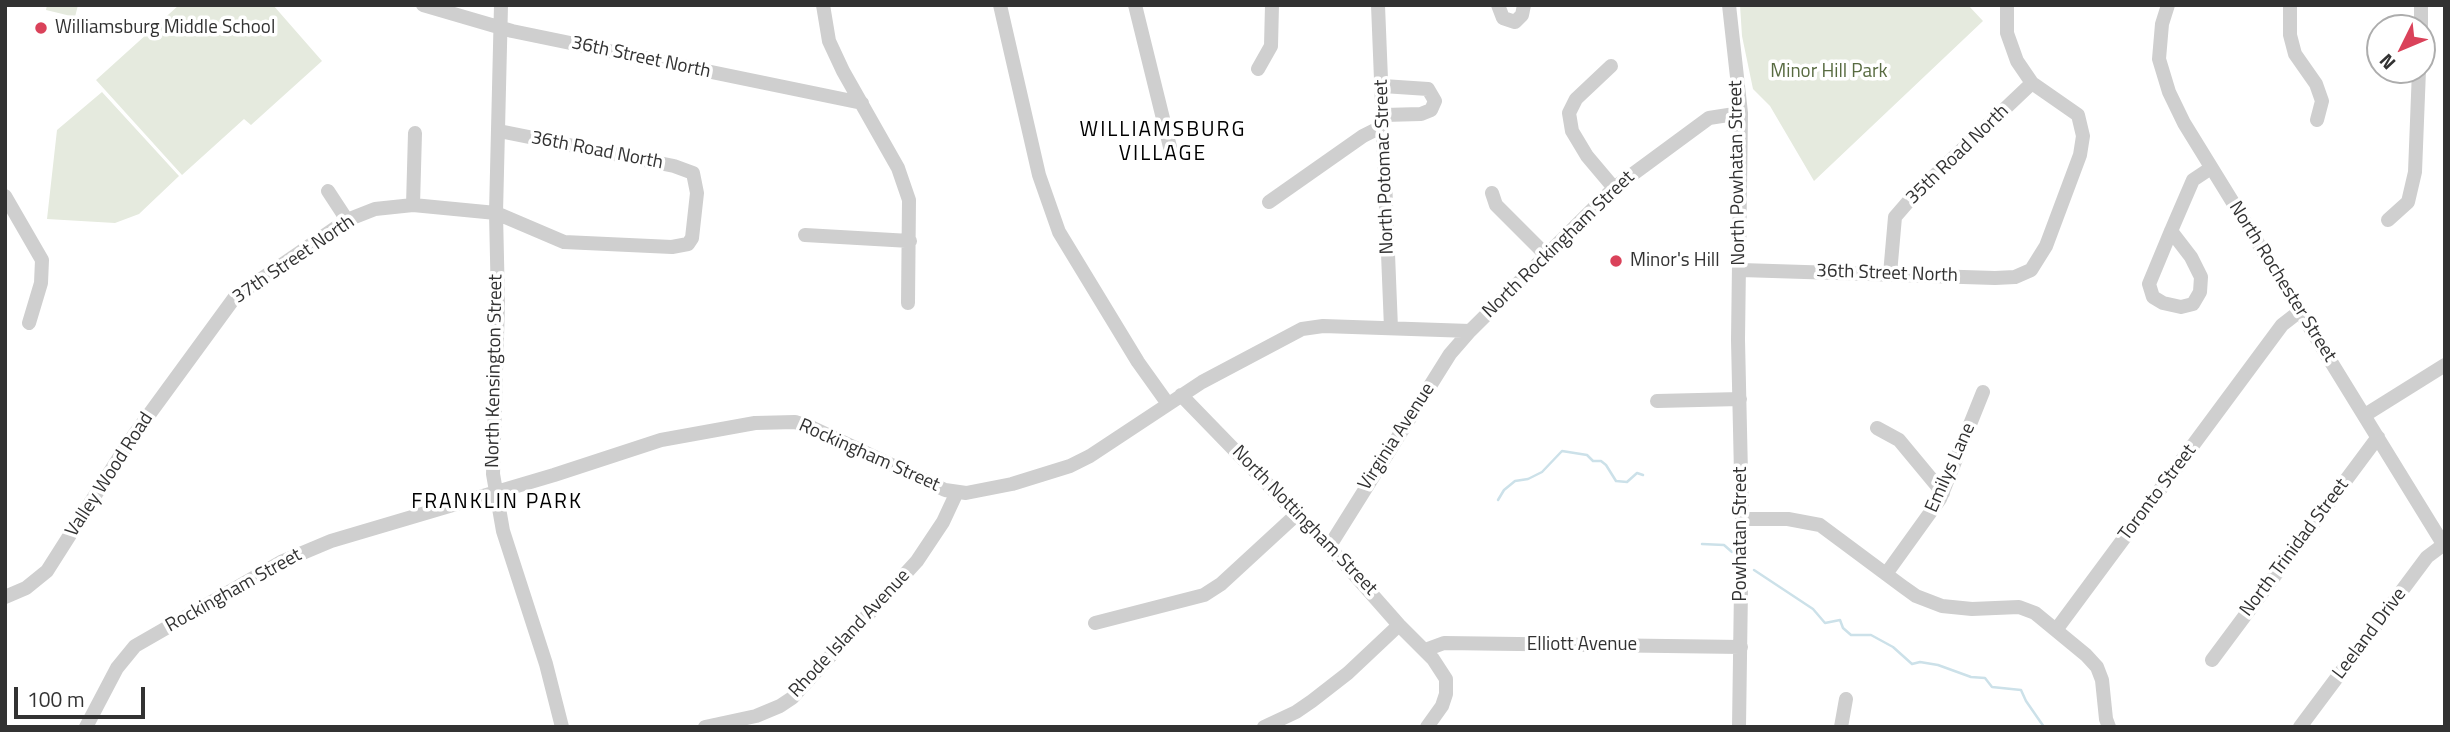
<!DOCTYPE html>
<html>
<head>
<meta charset="utf-8">
<style>
  body { margin:0 }
  #map { position:relative; width:2450px; height:732px; overflow:hidden; background:#fff; font-family:"Titillium Web",sans-serif }
  canvas { display:block }
  .frame { position:absolute; inset:0; border:7px solid #323232; pointer-events:none }
  .north { position:absolute; left:2366px; top:14px; width:70px; height:70px; box-sizing:border-box; background:#fff; border:2px solid #adadad; border-radius:50%; rotate:227deg; font-size:19px; font-weight:700; line-height:28px; text-align:center; color:#323232 }
  .north::after { content:''; display:block; margin:auto; width:24px; height:32px; background:#da425a; clip-path:polygon(50% 0,100% 100%,50% 72%,0 100%) }
  .scale { position:absolute; left:14px; top:687px; width:131px; height:32px; box-sizing:border-box; border:4px solid #323232; border-top:0; padding-left:9px; font-size:21px; line-height:24px; white-space:nowrap; color:#323232; -webkit-text-stroke:5px #fff; paint-order:stroke }
</style>
</head>
<body>
<div id="map">
<canvas width="2450" height="732"></canvas>
<div class="frame"></div>
<div class="north">N</div>
<div class="scale">100 m</div>
</div>
<script>
const ctx = document.querySelector('canvas').getContext('2d');
ctx.lineJoin = 'round';
function fill(path, color) {
  ctx.fillStyle = color;
  ctx.fill(path, 'evenodd');
}
function toPath(rows) {
  const path = new Path2D();
  for (const r of rows) {
    path.moveTo(r[0], r[1]);
    for (let i = 2; i < r.length; i += 2) path.lineTo(r[i], r[i + 1]);
  }
  return path;
}
function stroke(path, color, width, dash) {
  ctx.strokeStyle = color;
  ctx.lineWidth = width;
  ctx.lineCap = dash ? 'butt' : 'round';
  ctx.setLineDash(dash || []);
  ctx.stroke(path);
}
function drawText(font, color, halo, rows, align = 'center') {
  ctx.font = font + ' "Titillium Web",sans-serif';
  ctx.lineWidth = 7;
  ctx.setLineDash([]);
  ctx.textBaseline = 'middle';
  ctx.strokeStyle = halo;
  ctx.fillStyle = color;
  for (const [text, x, y, turn = 0] of rows) {
    ctx.save();
    ctx.translate(x, y);
    ctx.rotate((+turn || 0) * Math.PI / 180);
    ctx.textAlign = isNaN(turn) ? turn : align;
    if (halo) ctx.strokeText(text, 0, 0);
    ctx.fillText(text, 0, 0);
    ctx.restore();
  }
}
fill(toPath([
  [47,5,78,5,75,17,46,10],
  [179,5,273,5,322,61,251,125,244,119,182,175,96,80],
  [1740,5,1968,5,1983,21,1814,181,1770,106,1753,89,1742,36],
  [102,92,179,176,139,214,115,223,47,219,57,130]
]), '#e5eade');
stroke(toPath([
  [1498,500,1504,490,1515,481,1528,479,1542,472,1562,451,1587,455,1593,461,1601,461,1606,465,1616,481,1627,482,1637,473,1643,475],
  [1702,544,1724,545,1732,552],
  [1754,570,1813,609,1825,623,1840,620,1843,628,1851,635,1871,635,1893,647,1912,664,1920,662,1938,665,1971,677,1985,678,1992,687,2021,690,2026,701,2044,727]
]), '#cce1e9', 2.5);
stroke(toPath([
  [423,5,512,31,862,103],
  [501,5,496,213,498,303,493,474,503,531,546,664,562,727],
  [823,5,829,41,843,71,898,168,909,200,908,303],
  [1000,5,1039,175,1059,232,1138,362,1168,404],
  [1135,5,1170,147],
  [1378,5,1391,328],
  [1498,5,1503,18,1515,22,1522,15,1524,5],
  [1729,5,1741,113,1738,340,1742,519,1739,727],
  [2168,5,2162,24,2159,59,2169,92,2184,123,2445,547],
  [2290,5,2290,35,2295,54,2316,84,2322,101,2317,120],
  [2421,28,2421,5],
  [1611,66,1576,99,1569,113,1572,131,1587,156,1614,188],
  [1258,69,1271,46,1272,5],
  [1383,86,1428,89,1435,101,1431,110,1421,114,1384,115],
  [328,191,347,220],
  [1492,193,1496,205,1546,255],
  [5,196,42,260,41,283,29,323],
  [1269,202,1363,136,1383,126],
  [413,205,415,133],
  [2388,220,2408,202,2415,172,2419,70],
  [2171,231,2191,257,2201,277,2200,292,2193,304,2181,307,2163,303,2153,297,2149,284,2171,231],
  [2171,231,2193,180,2211,168],
  [805,235,910,241],
  [1741,270,1995,278,2015,277,2031,270,2046,246,2080,155,2083,136,2078,115,2032,83,2017,61,2007,33,2007,5],
  [1890,274,1895,217,1914,195,2032,83],
  [1181,395,1346,565,1399,625,1433,659,1446,679,1446,694,1442,706,1427,727],
  [1657,401,1740,399],
  [2365,415,2445,365],
  [1877,428,1899,440,1943,493],
  [1742,519,1788,519,1820,525,1902,586,1916,596,1942,606,1972,609,2019,607,2035,613,2086,655,2097,667,2102,680,2106,719,2109,727],
  [1329,547,1450,354,1470,331,1614,188,1709,118,1741,113],
  [1886,574,1940,499,1983,392],
  [5,597,26,588,47,571,129,442,235,297,347,220,375,209,413,205,496,213,564,242,672,247,688,244,692,238,697,193,693,173,674,166,499,131],
  [1095,623,1204,595,1221,584,1296,515],
  [2056,630,2282,325,2300,311],
  [1425,650,1444,643,1741,647],
  [2212,660,2378,437],
  [86,727,117,668,135,646,281,562,331,541,554,475,661,440,755,423,795,422,813,428,945,490,966,493,1012,484,1070,466,1090,456,1202,382,1302,329,1323,326,1470,331],
  [705,727,756,716,780,706,792,698,917,561,943,522,957,492],
  [1264,727,1296,712,1312,701,1348,673,1399,625],
  [1841,727,1846,699],
  [2300,727,2427,557,2443,545]
]), '#cfcfcf', 14);
for (const [x, y, r, color] of [
  [41,28,7,"#da425a"],
  [1616,261,7,"#da425a"]
]) {
  const dot = new Path2D();
  dot.arc(x, y, r, 0, 2 * Math.PI);
  ctx.fillStyle = color;
  ctx.fill(dot);
  stroke(dot, '#fff', 2.5);
}
drawText('19px', '#323232', '#fff', [
  ["Williamsburg Middle School",55,28],
  ["Minor's Hill",1630,261]
], 'left');
drawText('19px', '#323232', '#fff', [
  ["36th Street North",641,58,12],
  ["36th Road North",597,151,11],
  ["35th Road North",1958,155,-44],
  ["North Potomac Street",1385,167,-92],
  ["North Powhatan Street",1738,173,-91],
  ["North Rockingham Street",1559,245,-44],
  ["37th Street North",294,260,-34],
  ["36th Street North",1887,274,2],
  ["North Rochester Street",2282,282,58],
  ["North Kensington Street",495,371,-89],
  ["Virginia Avenue",1397,437,-57],
  ["Rockingham Street",869,456,24],
  ["Emilys Lane",1951,468,-66],
  ["Valley Wood Road",110,475,-57],
  ["Toronto Street",2158,493,-53],
  ["North Nottingham Street",1304,521,46],
  ["Powhatan Street",1741,534,-90],
  ["North Trinidad Street",2295,548,-53],
  ["Rockingham Street",234,591,-29],
  ["Rhode Island Avenue",850,634,-47],
  ["Leeland Drive",2370,634,-53],
  ["Elliott Avenue",1582,645]
]);
drawText('19px', '#586b41', '#fff', [
  ["Minor Hill Park",1829,72]
]);
ctx.letterSpacing = '2px';
drawText('21px', '#000', '#fff', [
  ["WILLIAMSBURG",1163,131],
  ["VILLAGE",1163,155],
  ["FRANKLIN PARK",497,503]
]);
ctx.letterSpacing = '0px';
</script>
</body>
</html>
